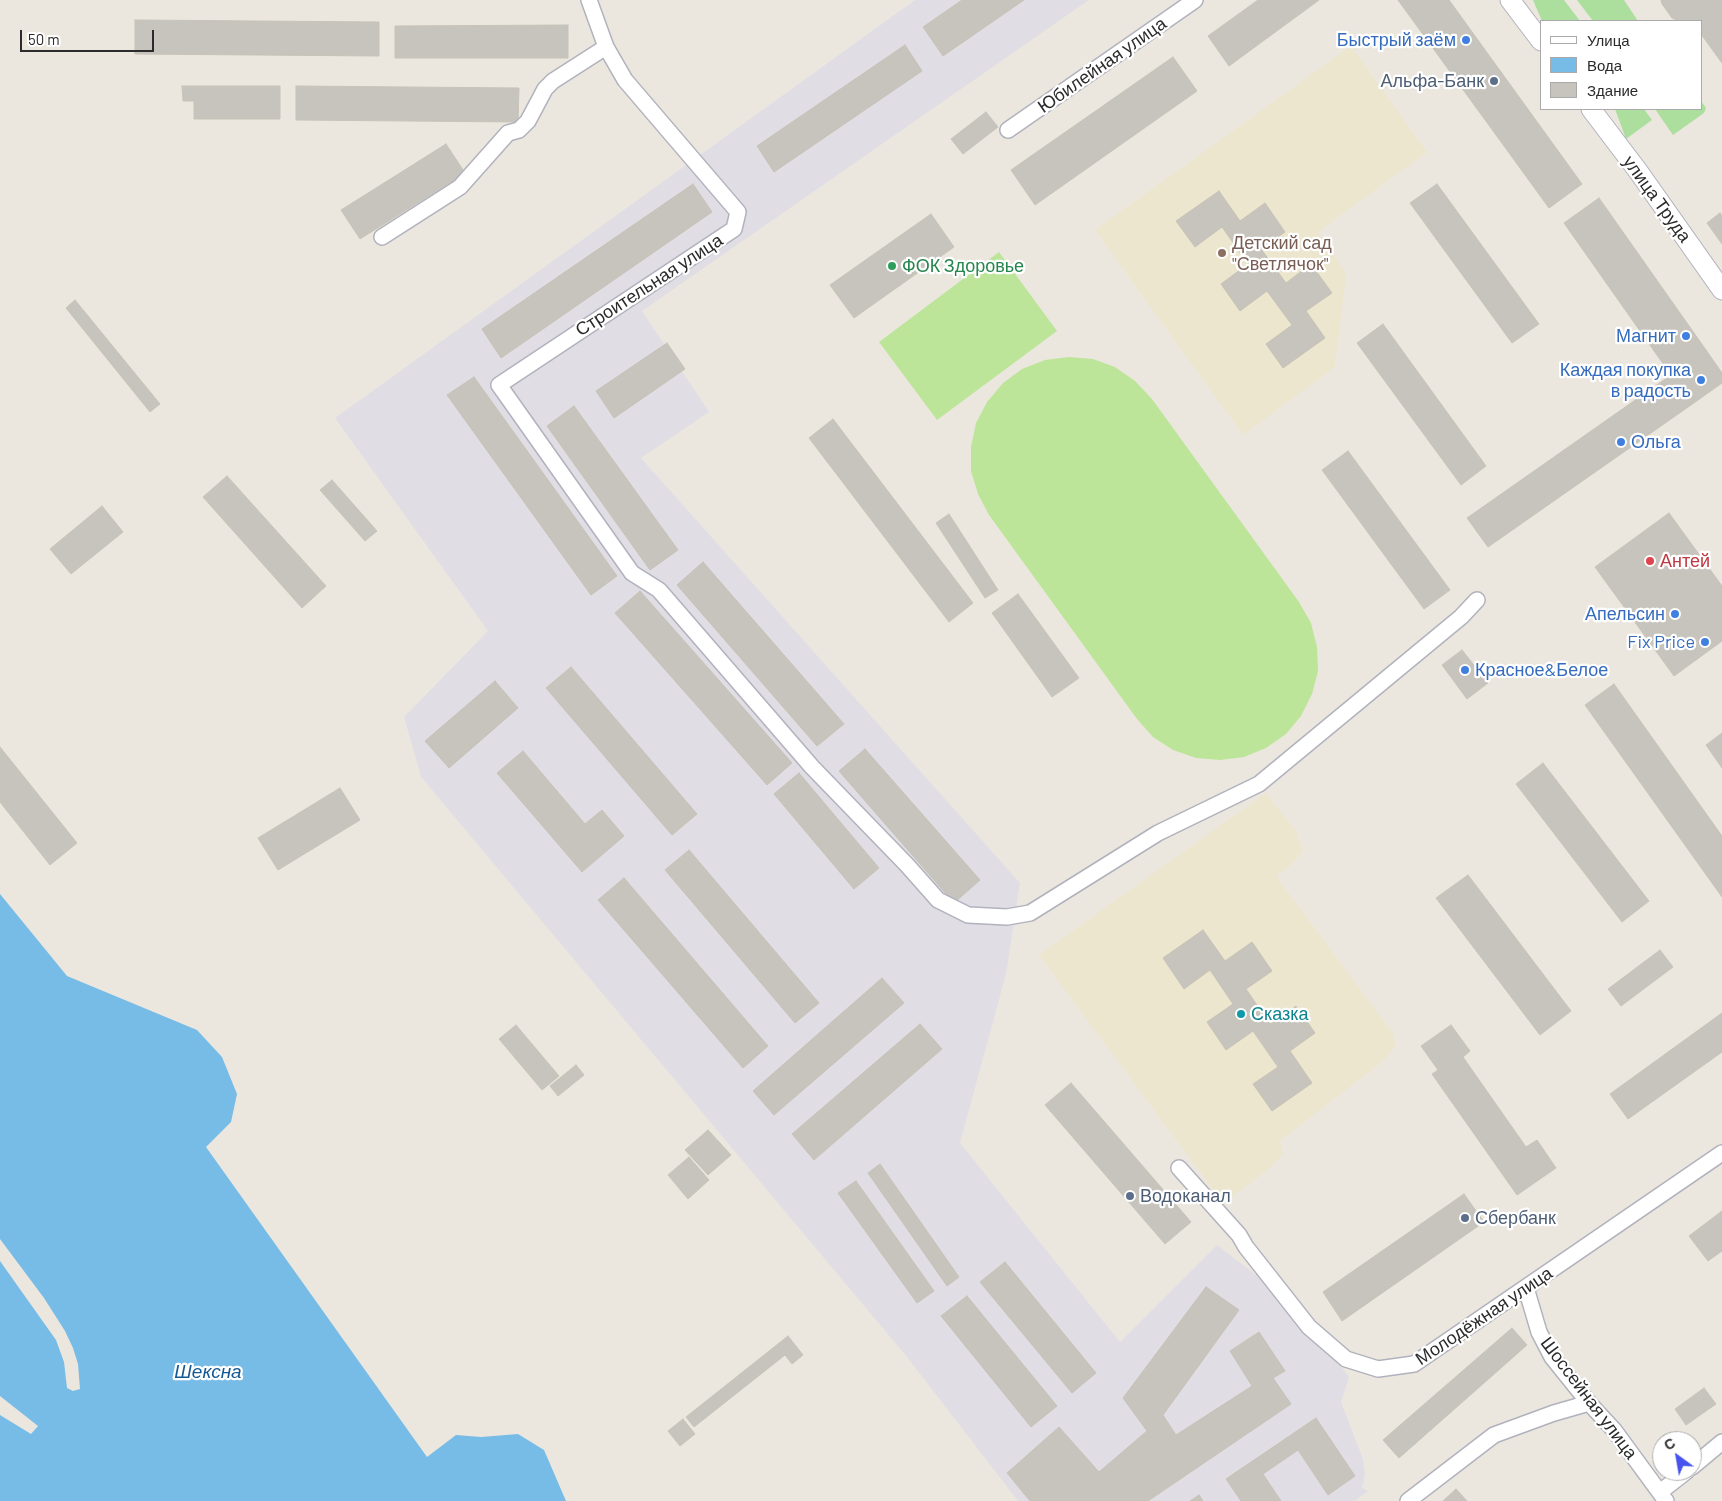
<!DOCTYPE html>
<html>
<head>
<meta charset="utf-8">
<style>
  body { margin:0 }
  #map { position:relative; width:1722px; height:1501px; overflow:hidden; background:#ece7de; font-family:Barlow,sans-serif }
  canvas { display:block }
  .legend { position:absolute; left:1540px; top:20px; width:162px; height:90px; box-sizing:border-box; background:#fff; border:1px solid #aaa; margin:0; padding:6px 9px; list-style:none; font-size:15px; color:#2b2b2b }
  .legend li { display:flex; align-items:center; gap:10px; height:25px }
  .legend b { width:25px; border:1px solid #aaa }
  .north { position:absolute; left:1652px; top:1431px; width:50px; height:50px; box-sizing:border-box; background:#fff; border:1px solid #aaa; border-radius:50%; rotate:328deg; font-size:14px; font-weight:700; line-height:20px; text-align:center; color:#2b2b2b }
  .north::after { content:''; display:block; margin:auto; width:18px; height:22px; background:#4853ee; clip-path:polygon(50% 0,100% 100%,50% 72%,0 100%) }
  .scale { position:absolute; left:20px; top:30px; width:134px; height:22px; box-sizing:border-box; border:2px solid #2b2b2b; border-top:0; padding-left:6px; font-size:15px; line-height:18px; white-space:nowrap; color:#2b2b2b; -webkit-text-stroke:4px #fff; paint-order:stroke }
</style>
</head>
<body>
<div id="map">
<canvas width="1722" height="1501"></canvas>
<ul class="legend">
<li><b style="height:6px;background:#fff"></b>Улица</li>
<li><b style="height:14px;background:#77bbe7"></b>Вода</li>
<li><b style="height:14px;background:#c7c4bd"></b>Здание</li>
</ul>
<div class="north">С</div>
<div class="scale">50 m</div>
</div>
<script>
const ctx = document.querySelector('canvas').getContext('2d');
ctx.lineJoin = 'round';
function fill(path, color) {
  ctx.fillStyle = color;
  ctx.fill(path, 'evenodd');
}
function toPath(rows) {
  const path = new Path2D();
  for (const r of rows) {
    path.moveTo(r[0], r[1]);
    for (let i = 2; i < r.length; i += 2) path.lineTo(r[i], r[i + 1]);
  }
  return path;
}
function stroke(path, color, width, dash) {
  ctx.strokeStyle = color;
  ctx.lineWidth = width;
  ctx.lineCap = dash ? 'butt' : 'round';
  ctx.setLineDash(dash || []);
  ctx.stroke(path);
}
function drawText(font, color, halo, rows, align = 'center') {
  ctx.font = font + ' Barlow,sans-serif';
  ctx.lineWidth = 4.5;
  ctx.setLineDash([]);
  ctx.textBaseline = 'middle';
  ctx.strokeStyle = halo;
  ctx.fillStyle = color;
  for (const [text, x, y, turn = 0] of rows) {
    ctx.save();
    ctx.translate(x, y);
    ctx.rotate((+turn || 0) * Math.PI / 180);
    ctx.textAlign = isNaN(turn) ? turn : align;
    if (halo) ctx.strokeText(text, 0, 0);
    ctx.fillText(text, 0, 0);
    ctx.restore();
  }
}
fill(toPath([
  [915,0,1089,0,642,311,709,412,641,458,1020,883,1006,974,960,1143,1120,1342,1217,1245,1298,1307,1349,1377,1341,1402,1363,1459,1365,1475,1362,1488,1368,1491,1355,1501,1018,1501,907,1357,421,777,404,717,488,631,335,418]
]), '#e0dee4');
fill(toPath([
  [1351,46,1427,152,1318,232,1346,274,1335,367,1243,435,1095,230],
  [1266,793,1296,831,1303,851,1292,864,1276,876,1394,1035,1395,1047,1383,1061,1280,1141,1283,1154,1268,1170,1223,1203,1039,955]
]), '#ece6ce');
fill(toPath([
  [1533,0,1564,0,1580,21,1542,21],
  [1577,0,1624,0,1638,21,1593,21],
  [1701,101,1706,108,1704,113,1673,135,1655,109,1701,109],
  [1615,109,1644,109,1652,120,1626,139]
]), '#acde9e');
fill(toPath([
  [999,252,1057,331,937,420,879,342],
  [1069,357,1093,359,1115,367,1135,381,1152,399,1299,602,1311,623,1317,647,1318,671,1312,694,1301,716,1286,734,1266,748,1244,757,1220,760,1196,758,1173,750,1153,737,1137,719,989,515,978,494,971,471,971,447,976,423,987,402,1003,383,1022,369,1045,360]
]), '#bce59a');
fill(toPath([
  [0,894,67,976,197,1030,222,1057,237,1094,231,1122,206,1147,427,1457,456,1435,481,1437,518,1434,544,1450,566,1501,0,1501,0,1415,31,1434,38,1426,0,1396,0,1261,56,1340,64,1362,67,1388,73,1391,80,1389,78,1364,73,1348,65,1331,44,1298,0,1239]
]), '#77bbe7');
const building = toPath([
  [962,0,1024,0,943,56,923,27,962,0],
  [1258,0,1319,0,1229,66,1208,36,1258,0],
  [1398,0,1449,0,1582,184,1549,208,1398,0],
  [1661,0,1722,0,1722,63,1701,34,1701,21,1679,21,1672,18,1662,4,1661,0],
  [135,20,379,22,379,56,135,54,135,20],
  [568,25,568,58,395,58,395,26,568,25],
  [905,45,922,71,774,172,757,146,905,45],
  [1173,57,1197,91,1035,205,1011,170,1173,57],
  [182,86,280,86,280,119,194,119,194,101,183,101,182,86],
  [296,86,519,88,518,122,296,120,296,86],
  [986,112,998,127,963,154,951,139,986,112],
  [446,144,465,173,360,239,341,210,446,144],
  [693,184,712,212,501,358,482,329,693,184],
  [1437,184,1539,324,1512,343,1410,203,1437,184],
  [1219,191,1240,221,1265,203,1285,232,1261,249,1286,283,1311,264,1332,293,1306,311,1325,338,1283,368,1266,344,1292,325,1267,291,1240,311,1221,284,1248,264,1222,227,1195,247,1176,221,1219,191],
  [1599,198,1706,350,1671,375,1564,223,1599,198],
  [1720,213,1722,216,1722,244,1707,223,1720,213],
  [931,214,954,247,854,318,830,285,931,214],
  [75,300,160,404,150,412,66,308,75,300],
  [1383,324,1486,466,1461,485,1357,343,1383,324],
  [667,343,685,369,614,418,596,391,667,343],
  [1706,350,1722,373,1722,383,1691,405,1671,375,1706,350],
  [1671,375,1691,405,1488,547,1467,518,1671,375],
  [474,377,617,576,591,595,447,395,474,377],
  [574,406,678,550,650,570,547,426,574,406],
  [833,419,973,603,949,622,809,438,833,419],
  [1348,451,1450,590,1424,609,1322,470,1348,451],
  [227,476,326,586,302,608,203,497,227,476],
  [332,480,377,531,365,541,320,490,332,480],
  [102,506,123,532,71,574,50,549,102,506],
  [1669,513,1722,586,1722,641,1674,676,1595,567,1669,513],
  [949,514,998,590,985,598,936,523,949,514],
  [703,562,844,724,817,746,677,585,703,562],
  [640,591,792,763,767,785,615,613,640,591],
  [1018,594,1079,678,1052,697,992,613,1018,594],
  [1462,650,1488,683,1467,699,1442,665,1462,650],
  [571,667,697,814,672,835,546,688,571,667],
  [495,681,518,708,449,768,425,741,495,681],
  [1614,684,1722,836,1722,897,1585,705,1614,684],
  [1722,733,1722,768,1706,745,1722,733],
  [0,747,77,843,50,865,0,802,0,747],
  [865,749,980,880,954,903,839,771,865,749],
  [523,751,585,824,602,810,624,836,582,872,497,773,523,751],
  [1543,763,1649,901,1622,922,1516,784,1543,763],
  [799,773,879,868,854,889,774,794,799,773],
  [340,788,360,820,278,870,258,838,340,788],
  [689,850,819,1003,795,1023,665,870,689,850],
  [1468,875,1571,1011,1540,1035,1436,898,1468,875],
  [624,878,768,1046,743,1068,598,900,624,878],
  [1203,930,1225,961,1252,942,1272,971,1246,989,1270,1024,1296,1006,1315,1033,1290,1051,1312,1083,1272,1111,1253,1084,1278,1067,1253,1031,1226,1050,1207,1022,1233,1004,1210,970,1184,989,1163,958,1203,930],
  [1660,950,1673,967,1621,1006,1608,989,1660,950],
  [882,978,904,1003,774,1115,753,1091,882,978],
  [1722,1013,1722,1052,1628,1119,1610,1094,1722,1013],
  [920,1024,942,1049,814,1160,792,1134,920,1024],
  [516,1025,559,1076,542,1090,499,1039,516,1025],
  [1451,1025,1470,1051,1463,1057,1526,1147,1537,1140,1556,1168,1517,1195,1432,1074,1438,1070,1421,1046,1451,1025],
  [576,1065,584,1075,558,1096,550,1086,576,1065],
  [1071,1083,1191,1222,1165,1244,1045,1105,1071,1083],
  [708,1130,731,1155,708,1175,685,1150,708,1130],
  [689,1157,709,1180,688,1199,668,1175,689,1157],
  [880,1164,959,1277,947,1286,868,1173,880,1164],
  [856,1181,934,1291,917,1303,838,1193,856,1181],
  [1464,1194,1484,1222,1342,1321,1323,1292,1464,1194],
  [1722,1211,1722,1251,1708,1261,1689,1236,1722,1211],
  [1005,1262,1096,1373,1072,1393,980,1282,1005,1262],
  [1206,1287,1239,1310,1163,1415,1176,1435,1252,1386,1230,1351,1259,1332,1285,1371,1273,1378,1291,1404,1148,1501,1030,1501,1007,1473,1059,1427,1099,1472,1147,1431,1123,1398,1206,1287],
  [967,1296,1057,1406,1031,1427,941,1316,967,1296],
  [1512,1328,1527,1345,1399,1458,1383,1440,1512,1328],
  [788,1336,803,1355,792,1364,785,1355,694,1427,686,1417,788,1336],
  [1704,1388,1716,1404,1686,1425,1675,1409,1704,1388],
  [1316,1418,1355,1476,1328,1495,1298,1450,1263,1474,1281,1501,1241,1501,1226,1479,1316,1418],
  [683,1419,695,1434,680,1446,668,1431,683,1419],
  [1456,1489,1467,1501,1443,1501,1456,1489],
  [1199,1495,1203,1501,1190,1501,1199,1495]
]);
fill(building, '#c7c4bd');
stroke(building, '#c7c3b7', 1);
const minor = toPath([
  [606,47,625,80,738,212,734,229,499,385,632,573,659,590,812,767,907,865,938,900,968,915,1007,917,1030,913,1158,833,1259,784,1461,617,1477,600],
  [1008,130,1195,0],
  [382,237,460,187,508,133,519,130,528,121,545,89,553,81,606,47,589,0],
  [1179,1168,1239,1235,1246,1247,1309,1327,1346,1359,1378,1369,1414,1364,1722,1153],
  [1526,1288,1539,1332,1552,1357,1589,1403,1614,1430,1666,1501],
  [1692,1467,1722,1442],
  [1660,1492,1687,1471],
  [1408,1501,1494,1435,1554,1413,1589,1403]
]);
const tertiary = toPath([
  [1510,0,1541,41],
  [1591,109,1638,171,1722,290]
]);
stroke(minor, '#b1b2bd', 18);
stroke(tertiary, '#b1b2bd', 21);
stroke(minor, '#fff', 15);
stroke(tertiary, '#fff', 19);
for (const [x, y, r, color] of [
  [1466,40,5,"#3f7fe0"],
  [1494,81,5,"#5c6f8a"],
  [1222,253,5,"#8d6e63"],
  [892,266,5,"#2e9e5b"],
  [1686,336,5,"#3f7fe0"],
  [1701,380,5,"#3f7fe0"],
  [1621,442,5,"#3f7fe0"],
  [1650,561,5,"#e0444e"],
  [1675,614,5,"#3f7fe0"],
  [1705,642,5,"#3f7fe0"],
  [1465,670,5,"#3f7fe0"],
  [1241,1014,5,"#0f9aa8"],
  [1130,1196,5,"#5c6f8a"],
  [1465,1218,5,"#5c6f8a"]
]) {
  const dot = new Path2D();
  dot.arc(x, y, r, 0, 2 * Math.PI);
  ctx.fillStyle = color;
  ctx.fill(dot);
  stroke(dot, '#fff', 2);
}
drawText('18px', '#366cbe', '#fff', [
  ["Быстрый заём",1456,40],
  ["Магнит",1676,336],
  ["Каждая покупка",1691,370],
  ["в радость",1691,391],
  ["Ольга",1631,442,"left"],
  ["Апельсин",1665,614],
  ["Fix Price",1695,642],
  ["Красное&Белое",1475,670,"left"]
], 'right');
drawText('18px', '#2b2b2b', '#fff', [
  ["Юбилейная улица",1102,65,-35],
  ["улица Труда",1657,199,54],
  ["Строительная улица",649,285,-33],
  ["Молодёжная улица",1484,1316,-34],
  ["Шоссейная улица",1589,1398,53]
]);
drawText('18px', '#4e5e75', '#fff', [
  ["Альфа-Банк",1484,81,"right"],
  ["Водоканал",1140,1196],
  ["Сбербанк",1475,1218]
], 'left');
drawText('18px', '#785e54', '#fff', [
  ["Детский сад",1232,243],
  ["\"Светлячок\"",1232,264]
], 'left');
drawText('18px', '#27864d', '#fff', [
  ["ФОК Здоровье",902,266]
], 'left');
drawText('18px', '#be3a42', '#fff', [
  ["Антей",1660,561]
], 'left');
drawText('18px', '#0d838f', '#fff', [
  ["Сказка",1251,1014]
], 'left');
drawText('italic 19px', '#165993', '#fff', [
  ["Шексна",208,1372]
]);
</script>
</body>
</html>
